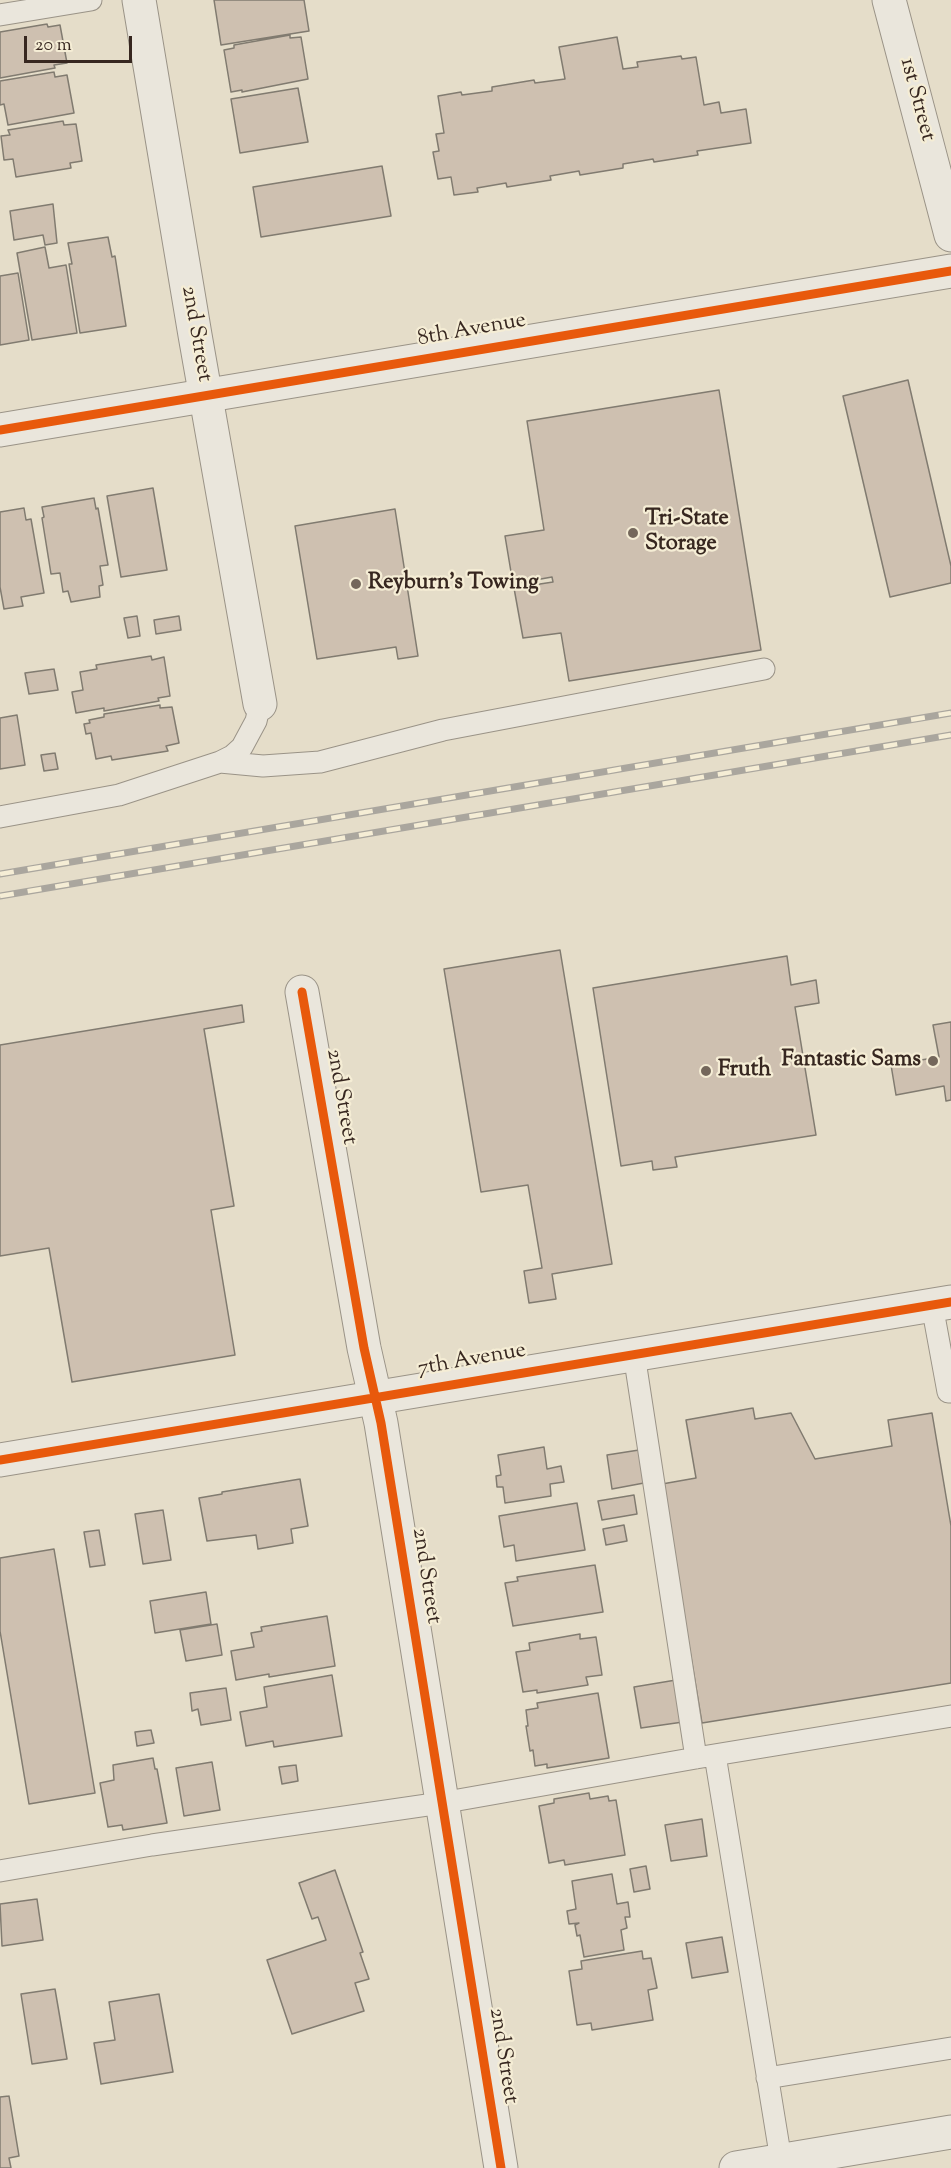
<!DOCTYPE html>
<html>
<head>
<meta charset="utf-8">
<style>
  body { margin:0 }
  #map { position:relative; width:951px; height:2168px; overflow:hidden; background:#e5ddc9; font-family:"Sorts Mill Goudy",serif }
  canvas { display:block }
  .scale { position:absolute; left:24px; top:36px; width:108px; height:27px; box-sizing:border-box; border:3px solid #372720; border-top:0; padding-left:8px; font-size:18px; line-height:21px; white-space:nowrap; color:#372720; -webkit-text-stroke:4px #f5edd5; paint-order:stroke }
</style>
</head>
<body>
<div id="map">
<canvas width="951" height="2168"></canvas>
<div class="scale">20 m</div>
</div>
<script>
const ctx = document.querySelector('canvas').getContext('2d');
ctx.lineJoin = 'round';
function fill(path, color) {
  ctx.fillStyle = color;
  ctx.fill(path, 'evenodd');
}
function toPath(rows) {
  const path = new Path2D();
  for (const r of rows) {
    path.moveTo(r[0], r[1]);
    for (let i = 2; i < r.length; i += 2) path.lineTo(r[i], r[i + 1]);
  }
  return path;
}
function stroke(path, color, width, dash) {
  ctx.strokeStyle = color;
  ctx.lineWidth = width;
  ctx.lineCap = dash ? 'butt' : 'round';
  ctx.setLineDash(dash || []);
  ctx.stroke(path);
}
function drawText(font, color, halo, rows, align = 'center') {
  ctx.font = font + ' "Sorts Mill Goudy",serif';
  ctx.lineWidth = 4.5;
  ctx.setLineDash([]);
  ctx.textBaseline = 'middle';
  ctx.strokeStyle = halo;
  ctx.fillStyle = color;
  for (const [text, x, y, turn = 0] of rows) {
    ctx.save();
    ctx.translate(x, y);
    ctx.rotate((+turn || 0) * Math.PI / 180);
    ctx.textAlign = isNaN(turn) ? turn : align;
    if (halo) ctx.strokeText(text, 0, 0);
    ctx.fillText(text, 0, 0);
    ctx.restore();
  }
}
const building = toPath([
  [214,0,304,0,309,31,221,45,214,0],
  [47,24,48,27,60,25,67,63,54,65,55,68,0,78,0,32,47,24],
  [290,35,290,38,301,37,308,79,242,92,242,90,231,92,224,50,234,48,234,45,290,35],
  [617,37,623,69,638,67,637,62,681,56,682,59,696,57,704,105,719,102,721,113,746,109,751,143,697,151,698,155,654,162,653,159,623,164,623,168,580,175,579,171,550,176,551,180,507,187,506,183,477,188,478,192,454,195,451,177,438,179,433,152,439,151,436,134,444,133,438,96,461,92,462,95,492,91,492,87,534,80,535,83,565,79,559,47,617,37],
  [54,72,55,77,67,75,74,113,8,125,4,104,0,105,0,81,54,72],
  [298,88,308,142,240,153,231,99,298,88],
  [63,121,64,125,76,124,82,161,70,163,71,168,16,177,13,159,4,160,1,136,10,135,8,130,63,121],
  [382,166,391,216,261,237,253,187,382,166],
  [53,204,57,243,45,245,43,235,14,240,10,211,53,204],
  [108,237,112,257,115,256,126,326,80,333,69,264,72,264,68,243,108,237],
  [45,247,49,268,66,265,77,333,32,340,17,253,45,247],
  [18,273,29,340,0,345,0,276,18,273],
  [908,380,951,566,951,583,890,597,843,396,908,380],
  [719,390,761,650,569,681,561,633,523,638,514,588,553,582,552,577,513,584,505,536,544,530,527,421,719,390],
  [153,488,167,570,121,577,107,496,153,488],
  [94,498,96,509,98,508,108,565,100,566,103,585,99,586,100,597,71,602,68,591,63,592,60,573,51,574,42,518,44,517,42,507,94,498],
  [24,508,26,520,31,519,44,593,21,597,23,606,4,609,0,587,0,512,24,508],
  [395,509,418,656,398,659,396,647,317,659,295,526,395,509],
  [137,616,140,636,128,638,124,618,137,616],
  [179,616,181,630,156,634,154,620,179,616],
  [151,656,152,660,164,657,170,696,158,698,159,701,104,711,104,708,76,713,72,692,83,690,80,672,97,669,96,665,151,656],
  [54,669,58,690,29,694,25,673,54,669],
  [160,705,160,708,172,707,179,743,166,746,168,751,112,760,111,756,96,759,91,733,86,734,84,724,90,723,89,720,104,717,104,714,160,705],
  [17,715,25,765,0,769,0,718,17,715],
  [55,753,58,769,44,771,41,755,55,753],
  [560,950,612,1264,552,1274,556,1299,529,1303,524,1271,542,1268,528,1185,481,1192,444,969,560,950],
  [787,956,791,985,816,980,819,1003,795,1007,816,1135,675,1157,677,1167,653,1170,652,1161,621,1166,593,988,787,956],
  [242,1005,244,1022,204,1029,234,1206,211,1210,235,1355,72,1382,49,1248,0,1256,0,1045,242,1005],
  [951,1022,951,1100,946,1101,944,1086,896,1095,891,1065,939,1057,933,1025,951,1022],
  [753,1408,755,1419,791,1413,815,1459,892,1446,888,1420,932,1413,951,1526,951,1683,702,1723,662,1484,696,1478,686,1420,753,1408],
  [544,1447,547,1469,561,1466,564,1482,550,1484,551,1496,505,1503,503,1487,497,1487,496,1476,501,1475,498,1455,544,1447],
  [639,1450,644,1483,612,1489,607,1455,639,1450],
  [300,1479,308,1526,291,1529,293,1543,258,1549,256,1535,207,1541,199,1498,222,1494,222,1492,300,1479],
  [634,1495,637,1514,602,1520,598,1501,634,1495],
  [577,1503,585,1550,516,1561,514,1545,504,1547,499,1516,577,1503],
  [163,1510,171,1560,143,1564,135,1514,163,1510],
  [624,1525,627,1541,606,1545,603,1529,624,1525],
  [99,1530,105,1565,90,1567,84,1532,99,1530],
  [54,1549,95,1793,29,1804,0,1631,0,1558,54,1549],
  [595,1565,603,1612,513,1626,505,1583,518,1581,517,1577,595,1565],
  [206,1592,211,1624,155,1633,150,1601,206,1592],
  [327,1616,335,1666,269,1677,269,1674,236,1680,231,1651,254,1647,251,1633,262,1631,261,1627,327,1616],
  [217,1624,222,1655,186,1661,180,1630,217,1624],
  [580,1634,580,1639,596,1637,602,1675,586,1677,588,1685,537,1693,537,1690,523,1692,516,1652,530,1650,529,1643,580,1634],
  [332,1675,342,1736,274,1747,273,1741,246,1746,240,1712,267,1707,264,1687,332,1675],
  [676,1680,683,1722,641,1728,634,1687,676,1680],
  [226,1688,231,1720,201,1725,198,1709,192,1711,190,1693,226,1688],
  [598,1693,609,1758,547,1768,547,1764,535,1766,533,1750,530,1751,526,1726,528,1726,526,1710,538,1708,537,1703,598,1693],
  [151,1730,154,1743,137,1746,135,1732,151,1730],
  [153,1758,155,1769,157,1769,167,1823,123,1830,122,1825,108,1827,100,1783,114,1780,113,1765,153,1758],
  [212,1762,220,1810,184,1816,176,1768,212,1762],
  [296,1765,298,1781,282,1784,279,1767,296,1765],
  [589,1793,590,1799,608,1796,609,1801,616,1800,625,1855,565,1865,564,1860,549,1863,539,1806,554,1803,554,1799,589,1793],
  [702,1819,707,1856,671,1861,665,1825,702,1819],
  [646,1866,650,1889,634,1892,630,1869,646,1866],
  [335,1870,363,1952,360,1953,369,1979,355,1983,364,2011,292,2034,267,1960,326,1940,318,1917,312,1919,299,1883,335,1870],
  [612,1874,617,1904,628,1902,630,1917,625,1917,627,1928,621,1930,624,1950,584,1957,580,1935,577,1936,575,1925,579,1923,569,1924,567,1911,576,1909,572,1881,612,1874],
  [37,1899,43,1940,2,1946,0,1904,37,1899],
  [722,1937,728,1972,692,1978,686,1943,722,1937],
  [642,1951,643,1959,651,1958,657,1988,648,1990,653,2020,592,2030,591,2023,577,2025,569,1971,582,1969,581,1961,642,1951],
  [55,1989,67,2059,32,2064,21,1994,55,1989],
  [159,1994,173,2072,101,2084,94,2043,115,2040,109,2002,159,1994],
  [9,2096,19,2156,9,2158,11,2168,0,2168,0,2097,9,2096]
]);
fill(building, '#cec0b0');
stroke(building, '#817b70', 1.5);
const service = toPath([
  [0,15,91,0],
  [220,762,263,766,320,762,443,730,764,669],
  [0,817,119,795,220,762,232,756,242,747,256,721,260,704],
  [932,1305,948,1392,951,1392],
  [634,1354,696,1758],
  [715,1755,781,2160],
  [0,1871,152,1845,441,1803,696,1758,951,1716],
  [767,2078,951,2048]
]);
const minor = toPath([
  [139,0,195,335,260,704],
  [302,992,364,1348,381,1423,501,2168],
  [736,2168,951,2132]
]);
const tertiary = toPath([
  [889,0,951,235],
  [0,430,951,271],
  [0,1460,951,1302]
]);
stroke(service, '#9a9387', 23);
stroke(minor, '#9a9387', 35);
stroke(tertiary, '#9a9387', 35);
stroke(service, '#eae6dc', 21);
stroke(minor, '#eae6dc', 33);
stroke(tertiary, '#eae6dc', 33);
const rail = toPath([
  [0,874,951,713],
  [0,896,951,735]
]);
stroke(rail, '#aaa69e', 7);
stroke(rail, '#f5edd5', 4.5, [14]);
stroke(toPath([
  [0,430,951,271],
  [302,992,364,1348,381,1423,501,2168],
  [0,1460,951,1302]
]), '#e8590c', 9);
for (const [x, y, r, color] of [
  [633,533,6,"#74675b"],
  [356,584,6,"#74675b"],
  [933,1061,6,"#74675b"],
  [706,1071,6,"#74675b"]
]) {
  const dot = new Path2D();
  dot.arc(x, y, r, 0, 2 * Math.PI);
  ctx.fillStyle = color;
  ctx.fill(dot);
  stroke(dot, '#f5edd5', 2);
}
drawText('22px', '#372720', '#f5edd5', [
  ["1st Street",916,100,75],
  ["8th Avenue",472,331,-10],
  ["2nd Street",195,334,80],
  ["2nd Street",340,1097,80],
  ["7th Avenue",472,1361,-10],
  ["2nd Street",425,1576,81],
  ["2nd Street",502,2056,81]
]);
drawText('bold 22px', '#372720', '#f5edd5', [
  ["Tri-State",645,520],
  ["Storage",645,545],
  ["Reyburn's Towing",368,584],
  ["Fantastic Sams",921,1061,"right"],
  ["Fruth",718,1071]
], 'left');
</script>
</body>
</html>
